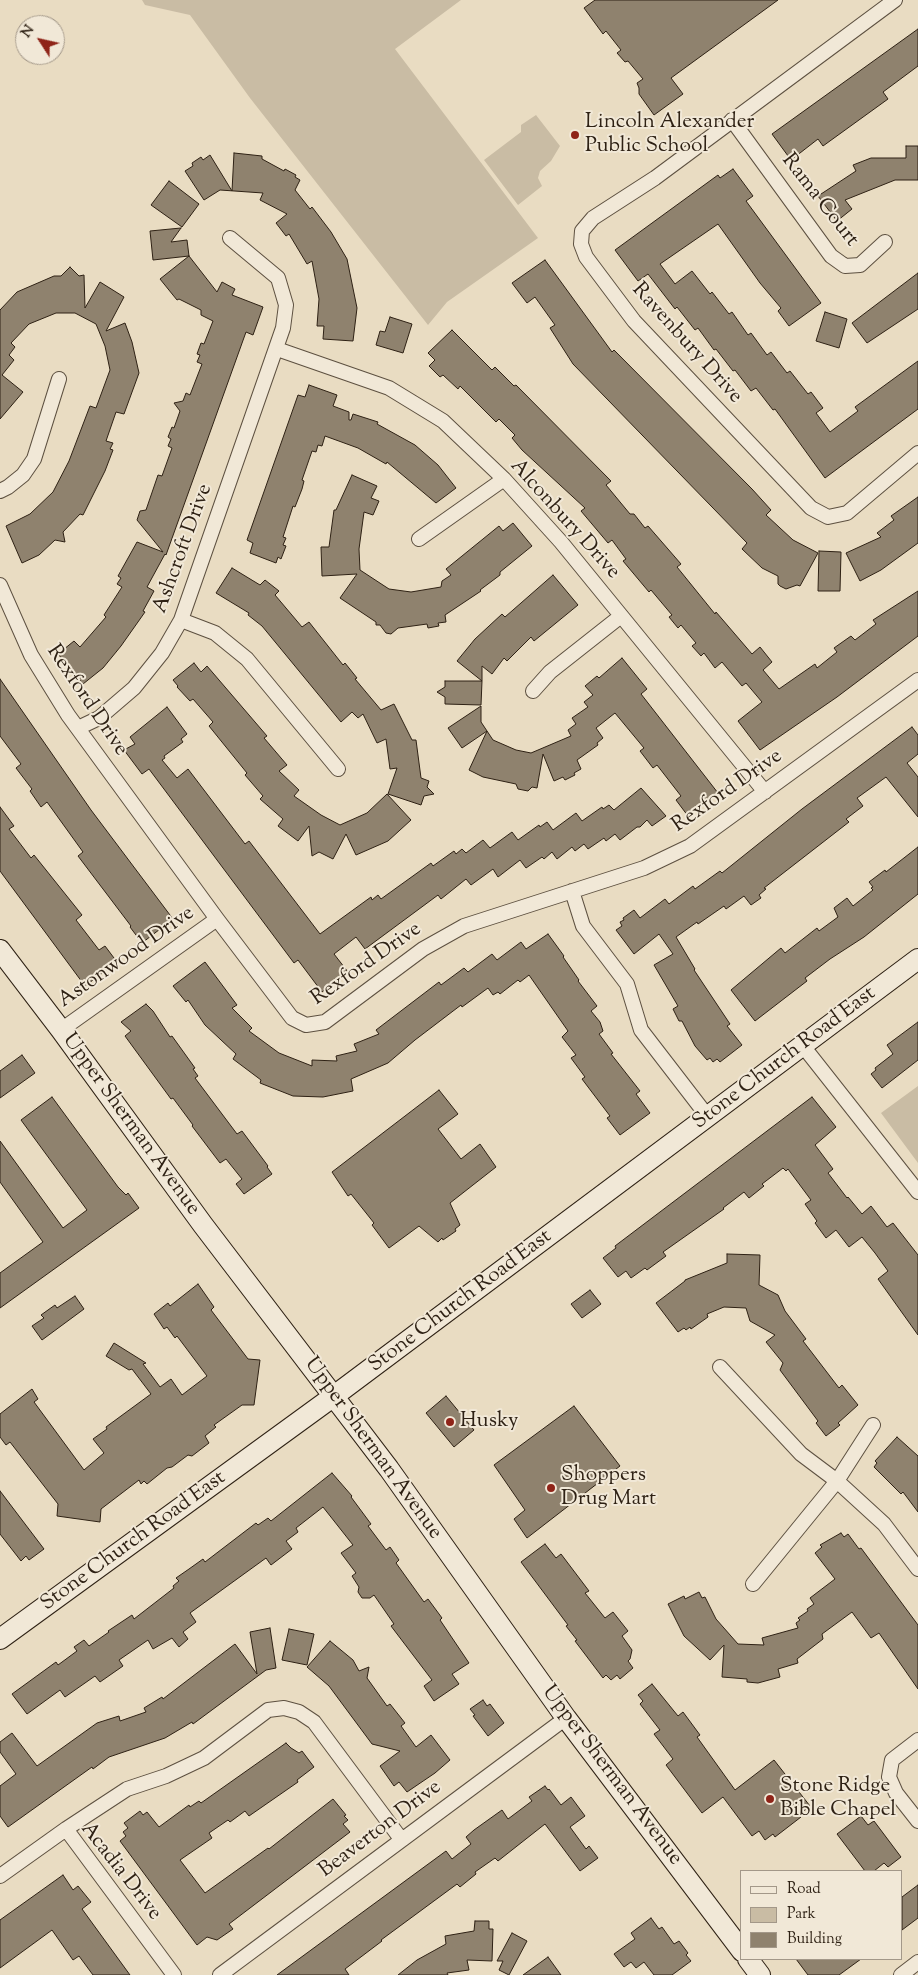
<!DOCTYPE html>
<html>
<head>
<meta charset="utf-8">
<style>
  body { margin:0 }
  #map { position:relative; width:918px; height:1975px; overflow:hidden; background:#e9dcc2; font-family:"Sorts Mill Goudy",serif }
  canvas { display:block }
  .legend { position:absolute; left:740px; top:1870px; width:162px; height:90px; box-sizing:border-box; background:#f1e8d7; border:1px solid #a39889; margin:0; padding:6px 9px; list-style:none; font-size:15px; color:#2e2114 }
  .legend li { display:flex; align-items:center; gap:10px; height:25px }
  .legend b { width:25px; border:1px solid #a39889 }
  .north { position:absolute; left:15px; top:15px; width:50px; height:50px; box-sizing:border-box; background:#f1e8d7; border:1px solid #a39889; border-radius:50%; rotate:305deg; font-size:14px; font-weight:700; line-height:20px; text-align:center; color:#2e2114 }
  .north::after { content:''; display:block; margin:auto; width:18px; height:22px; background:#8f2418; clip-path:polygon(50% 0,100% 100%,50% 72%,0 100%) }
</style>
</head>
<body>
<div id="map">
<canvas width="918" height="1975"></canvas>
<ul class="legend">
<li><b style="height:6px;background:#f1e8d7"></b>Road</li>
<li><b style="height:14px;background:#c9bca4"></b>Park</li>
<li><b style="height:14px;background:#8f826e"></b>Building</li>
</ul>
<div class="north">N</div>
</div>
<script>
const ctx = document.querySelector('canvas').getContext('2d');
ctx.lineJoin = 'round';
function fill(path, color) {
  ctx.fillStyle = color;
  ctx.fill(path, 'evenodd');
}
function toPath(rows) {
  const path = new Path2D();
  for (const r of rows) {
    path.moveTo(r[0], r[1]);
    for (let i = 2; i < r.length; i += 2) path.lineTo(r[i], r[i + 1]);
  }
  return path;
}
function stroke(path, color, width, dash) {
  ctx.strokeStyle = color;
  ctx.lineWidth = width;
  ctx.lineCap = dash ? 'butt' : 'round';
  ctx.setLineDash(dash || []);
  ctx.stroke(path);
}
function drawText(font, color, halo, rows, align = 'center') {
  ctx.font = font + ' "Sorts Mill Goudy",serif';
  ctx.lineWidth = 4;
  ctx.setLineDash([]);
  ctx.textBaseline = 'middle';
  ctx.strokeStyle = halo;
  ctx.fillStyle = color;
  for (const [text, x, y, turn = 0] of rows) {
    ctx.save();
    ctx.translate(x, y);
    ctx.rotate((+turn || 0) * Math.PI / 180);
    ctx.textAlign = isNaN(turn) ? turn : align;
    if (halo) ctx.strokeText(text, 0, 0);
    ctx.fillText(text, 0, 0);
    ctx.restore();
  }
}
fill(toPath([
  [142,0,461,0,395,49,538,238,447,302,428,325,250,98,190,15,145,5],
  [536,115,560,146,551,161,540,171,538,178,542,186,518,205,484,160,521,132,521,125],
  [918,1086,918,1163,881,1113]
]), '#c9bca4');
const building = toPath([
  [595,0,778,0,671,78,683,94,654,115,639,94,639,88,637,83,643,79,628,61,625,62,617,53,621,50,606,31,603,34,584,8,595,0],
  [918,29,918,66,883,92,888,99,823,146,818,139,791,160,772,134,918,29],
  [906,146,918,146,918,180,895,180,845,200,852,209,837,221,818,196,856,171,853,165,871,158,906,158,906,146],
  [234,153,262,156,262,159,284,171,285,169,296,175,295,177,300,180,295,190,310,209,312,207,331,232,347,259,357,308,353,341,323,339,324,326,317,326,319,299,312,261,307,264,289,234,286,236,276,223,287,214,260,200,263,193,220,190,204,200,185,171,193,166,192,163,201,157,203,160,210,155,232,191,234,153],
  [733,169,753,196,746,201,821,303,789,326,778,311,781,308,760,283,718,224,660,264,675,284,692,271,710,294,712,292,729,314,732,312,748,335,751,333,767,355,771,352,787,373,790,371,808,394,811,392,823,408,816,413,830,432,858,411,855,407,918,361,918,409,825,478,775,409,773,410,756,388,751,391,735,370,733,371,716,349,714,350,698,328,695,330,677,307,675,309,648,274,638,281,615,250,718,175,720,178,733,169],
  [169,181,199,204,182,227,151,205,169,181],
  [181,228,171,242,187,240,189,256,153,260,150,231,181,228],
  [189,256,217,292,222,282,235,289,232,295,263,307,253,335,246,332,166,555,165,554,147,587,154,591,143,611,145,612,121,646,103,668,83,684,58,654,74,641,80,647,106,617,104,615,122,587,117,584,121,578,118,576,137,542,163,552,137,520,140,511,146,510,158,475,162,476,172,448,168,446,171,439,168,437,172,427,174,428,180,411,174,403,183,401,186,393,190,395,202,364,197,362,200,355,197,354,201,343,204,344,213,321,201,315,201,310,179,299,177,300,160,279,189,256],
  [545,260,612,352,614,350,752,489,771,510,766,515,793,540,818,553,800,586,797,585,786,589,780,586,778,584,778,576,762,568,742,549,747,543,573,364,550,328,555,325,535,297,527,303,512,283,545,260],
  [70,267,79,276,84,275,85,308,100,282,124,297,106,331,125,323,132,342,139,373,124,414,116,412,106,441,113,443,110,449,113,450,105,471,83,515,80,514,63,532,65,542,55,540,39,555,22,563,6,526,30,514,53,492,69,461,90,406,96,408,110,370,105,346,96,324,75,313,56,313,29,324,11,343,15,347,9,355,14,360,2,375,23,392,0,419,0,310,17,292,54,276,61,276,70,267],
  [918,273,918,309,867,343,852,323,918,273],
  [825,312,847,319,839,348,816,341,825,312],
  [390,317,412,324,403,353,376,345,380,331,385,332,390,317],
  [452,330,492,370,495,367,514,386,516,385,611,481,606,485,630,514,634,514,645,528,648,526,681,564,677,567,715,614,716,612,752,654,760,647,772,662,763,670,779,689,815,664,817,668,837,652,834,648,851,636,855,640,876,624,873,620,918,591,918,636,837,697,760,750,738,721,762,702,746,683,742,686,722,662,715,668,704,653,701,656,692,646,696,643,681,625,678,628,669,617,672,615,651,590,649,592,623,561,626,559,612,540,608,543,581,511,585,508,522,450,512,438,515,435,499,419,496,422,460,386,458,389,443,375,440,377,429,366,435,360,428,353,452,330],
  [309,385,337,395,333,406,349,412,349,420,351,420,353,414,378,422,377,424,415,445,438,465,456,488,436,503,387,462,386,464,358,448,325,436,322,446,318,445,316,452,312,451,302,480,304,481,302,489,295,507,293,506,283,537,286,538,283,545,286,546,281,559,278,557,276,563,250,553,253,543,247,540,298,395,305,397,309,385],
  [352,475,377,486,371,498,379,501,373,515,364,512,359,549,360,570,389,589,411,592,441,587,442,581,451,575,446,569,499,526,503,531,513,523,532,546,500,572,500,575,480,590,481,591,445,615,446,622,438,623,439,626,428,628,427,624,398,628,391,634,386,633,380,625,376,625,376,622,340,598,357,574,322,576,321,547,329,547,334,510,336,510,352,475],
  [918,497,918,543,881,570,860,581,846,553,881,537,877,533,894,520,891,516,918,497],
  [819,551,841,552,840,591,818,591,819,551],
  [232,568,260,585,265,580,279,591,275,595,302,627,309,622,343,665,345,663,357,678,355,679,381,710,394,704,412,740,416,740,421,778,429,781,427,787,434,794,424,796,421,805,388,794,397,768,390,769,386,739,377,743,363,714,358,718,352,712,341,722,262,626,248,615,249,613,216,593,232,568],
  [553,575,578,605,534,641,531,637,507,661,504,658,492,674,482,666,482,681,457,661,475,639,502,614,505,617,553,575],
  [622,658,647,689,641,694,718,793,688,816,676,800,681,796,657,765,653,768,640,751,644,748,615,713,596,728,603,738,597,743,598,745,577,760,581,769,574,773,575,775,565,780,563,777,554,781,543,754,537,788,532,787,528,791,518,789,516,784,483,777,469,770,487,731,462,748,448,728,481,706,481,722,493,740,516,750,531,753,571,736,568,730,576,724,572,718,588,707,584,702,593,695,585,686,597,676,599,678,622,658],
  [194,663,201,672,207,666,267,736,264,738,287,765,279,771,299,790,294,796,321,815,340,825,367,813,387,794,411,820,388,841,356,855,346,834,333,859,319,852,312,856,309,826,298,841,278,826,283,819,260,799,263,796,245,775,247,773,209,726,213,722,193,699,190,701,177,687,178,686,173,680,194,663],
  [0,679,91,810,173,919,142,943,130,927,131,926,78,856,83,852,47,802,41,807,30,791,32,789,16,768,21,764,0,736,0,679],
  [445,681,482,681,481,705,445,704,445,697,437,692,445,687,445,681],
  [167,707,187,734,181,739,183,742,164,756,165,758,162,760,177,778,188,769,245,844,249,841,320,934,371,897,372,900,378,895,381,899,431,863,433,866,454,851,456,854,462,849,466,853,483,840,490,848,512,832,518,840,539,825,540,827,547,822,553,830,576,813,582,821,602,807,603,809,609,805,614,810,641,788,666,816,652,826,647,820,640,827,637,827,620,840,615,834,606,841,604,838,588,849,584,844,575,851,572,847,557,859,552,852,544,859,542,857,526,868,520,860,498,877,493,869,471,885,466,879,441,899,438,895,365,949,356,937,334,954,348,972,322,992,298,960,294,963,149,769,142,774,124,750,135,744,130,737,167,707],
  [912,727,918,735,918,754,907,763,918,777,918,817,886,777,857,798,863,806,846,819,849,822,764,888,766,889,759,895,761,898,751,905,744,896,726,909,724,906,698,924,697,922,676,937,695,969,694,970,730,1024,727,1026,742,1045,720,1062,717,1059,713,1062,710,1058,707,1060,695,1046,682,1021,679,1021,673,1009,678,1006,654,965,673,954,659,934,634,954,616,930,622,926,620,922,624,920,623,918,634,910,640,918,665,899,669,904,693,886,695,889,720,871,722,873,802,809,912,727],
  [0,807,14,826,9,829,31,858,34,855,82,915,76,920,99,950,105,946,117,962,85,986,0,871,0,807],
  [918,847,918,894,864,937,830,959,805,978,807,981,755,1021,731,990,781,948,785,953,817,928,819,931,838,917,834,908,847,898,853,906,873,890,871,888,873,887,869,882,885,870,886,872,918,847],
  [548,934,564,956,563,957,579,980,578,981,597,1006,591,1011,600,1022,603,1031,599,1034,613,1053,611,1054,640,1091,636,1094,650,1113,620,1135,607,1118,610,1116,582,1079,585,1077,571,1058,576,1055,562,1037,568,1031,529,975,520,982,518,980,500,994,498,992,493,995,488,988,462,1007,461,1005,415,1040,388,1063,351,1079,353,1091,323,1097,293,1096,260,1083,261,1080,233,1059,236,1054,205,1025,188,1000,186,1002,173,986,205,962,237,1005,232,1008,252,1028,249,1031,279,1053,312,1066,312,1060,337,1061,336,1056,357,1051,354,1044,379,1034,376,1030,439,982,441,985,464,968,468,972,492,954,497,960,521,942,526,949,548,934],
  [146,1004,153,1011,170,1037,172,1036,195,1068,193,1069,198,1076,195,1078,237,1134,242,1131,268,1166,267,1167,272,1174,244,1194,236,1184,242,1179,226,1159,220,1163,192,1126,193,1125,173,1098,171,1099,125,1036,131,1031,121,1022,146,1004],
  [918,1022,918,1060,882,1088,871,1074,876,1070,875,1068,893,1054,887,1045,918,1022],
  [22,1055,35,1073,0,1098,0,1071,22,1055],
  [439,1090,458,1114,438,1129,461,1159,480,1144,496,1167,450,1203,460,1225,455,1229,456,1231,443,1240,442,1238,438,1242,419,1226,389,1248,372,1225,374,1223,351,1194,348,1196,332,1172,439,1090],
  [52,1097,118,1187,126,1195,128,1193,139,1208,0,1308,0,1273,43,1242,0,1182,0,1141,63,1228,87,1210,21,1120,52,1097],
  [812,1097,836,1127,815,1145,833,1169,828,1173,847,1198,848,1197,862,1214,871,1206,887,1227,893,1223,918,1255,918,1335,878,1279,888,1271,875,1253,862,1237,849,1247,836,1230,826,1238,815,1223,817,1221,805,1204,811,1200,788,1169,786,1171,783,1168,762,1184,764,1186,749,1198,744,1192,723,1208,724,1209,663,1252,666,1256,647,1270,645,1268,631,1278,626,1271,618,1277,603,1258,616,1248,615,1246,812,1097],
  [727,1254,760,1255,759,1285,778,1295,785,1311,806,1339,803,1341,839,1388,842,1385,858,1405,838,1423,840,1425,826,1436,816,1423,818,1421,780,1370,783,1363,766,1342,775,1335,750,1321,746,1308,724,1307,707,1314,708,1317,691,1329,690,1327,686,1330,684,1328,678,1332,656,1303,685,1281,685,1280,727,1263,727,1254],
  [198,1284,214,1307,211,1310,248,1359,260,1360,254,1405,242,1405,214,1425,216,1427,205,1436,209,1443,192,1456,188,1455,172,1467,167,1468,147,1484,144,1481,141,1484,139,1480,101,1509,100,1522,57,1516,58,1504,10,1442,6,1445,0,1437,0,1414,32,1389,38,1399,34,1402,84,1470,104,1453,93,1439,107,1429,106,1427,151,1394,132,1369,129,1370,106,1356,114,1343,146,1363,143,1364,160,1387,171,1379,182,1395,207,1376,177,1336,175,1338,167,1327,164,1329,154,1314,168,1303,170,1306,198,1284],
  [590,1290,601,1304,582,1318,571,1304,590,1290],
  [75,1296,84,1309,42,1340,32,1326,44,1318,41,1315,55,1305,57,1308,75,1296],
  [446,1396,474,1430,454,1447,426,1413,446,1396],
  [574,1406,620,1466,527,1538,514,1519,525,1510,494,1465,574,1406],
  [897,1437,918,1456,918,1512,903,1492,901,1494,874,1467,877,1463,875,1461,897,1437],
  [332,1473,352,1496,351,1497,371,1524,368,1526,386,1550,390,1547,399,1560,396,1563,424,1602,428,1599,442,1618,440,1620,469,1663,452,1674,459,1684,434,1701,424,1686,432,1680,391,1626,394,1624,374,1595,370,1598,362,1598,358,1592,359,1587,352,1576,356,1573,341,1553,353,1545,323,1507,296,1528,298,1532,286,1541,292,1549,271,1565,266,1558,190,1613,196,1622,183,1632,188,1639,179,1647,172,1638,153,1649,148,1640,119,1660,123,1666,100,1682,95,1676,65,1697,60,1690,27,1714,12,1694,56,1662,58,1665,77,1651,74,1647,84,1640,89,1646,109,1632,108,1631,132,1615,134,1619,174,1588,173,1586,179,1581,176,1578,189,1569,203,1559,205,1562,256,1523,258,1525,268,1518,271,1521,332,1473],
  [0,1491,44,1549,29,1560,26,1556,21,1561,0,1534,0,1491],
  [841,1533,844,1537,848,1534,859,1549,861,1548,918,1625,918,1689,879,1633,871,1638,852,1612,822,1634,823,1639,797,1659,798,1663,778,1669,780,1677,758,1683,747,1682,747,1679,722,1677,724,1645,710,1660,684,1636,668,1604,684,1596,685,1599,699,1592,702,1598,705,1597,716,1619,738,1644,764,1645,762,1638,798,1628,796,1623,800,1620,798,1618,808,1611,807,1609,814,1604,810,1598,835,1579,815,1553,822,1547,820,1545,841,1533],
  [545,1544,556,1558,561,1554,589,1591,585,1593,605,1618,613,1612,628,1631,622,1636,632,1650,630,1659,628,1661,633,1668,620,1679,617,1675,611,1680,606,1675,603,1678,575,1641,577,1640,566,1626,568,1625,521,1562,545,1544],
  [270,1628,276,1668,266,1670,193,1724,192,1722,165,1738,109,1757,93,1769,92,1767,8,1827,0,1816,0,1786,16,1774,0,1752,0,1742,12,1733,37,1766,97,1723,119,1716,120,1721,146,1712,144,1708,162,1697,163,1699,235,1644,257,1674,250,1632,270,1628],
  [289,1629,314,1634,307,1665,282,1660,289,1629],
  [330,1641,353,1660,359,1671,369,1667,367,1678,387,1706,390,1704,405,1723,401,1726,416,1747,431,1735,450,1760,435,1773,407,1792,399,1782,394,1786,380,1766,400,1751,372,1744,329,1686,307,1667,330,1641],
  [652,1684,678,1716,683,1712,700,1735,697,1737,735,1790,774,1760,810,1806,799,1815,801,1817,775,1837,773,1834,765,1840,759,1831,752,1836,723,1797,702,1813,666,1765,673,1759,654,1734,660,1730,640,1704,643,1701,638,1695,652,1684],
  [483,1700,487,1706,490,1704,504,1723,488,1736,473,1716,475,1715,470,1709,483,1700],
  [286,1743,291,1748,299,1753,302,1751,314,1767,297,1780,298,1782,249,1816,245,1811,230,1822,228,1820,209,1833,212,1838,180,1860,205,1893,268,1848,269,1849,333,1799,346,1815,344,1816,348,1820,343,1824,350,1832,229,1924,233,1929,217,1940,207,1937,197,1945,120,1841,126,1836,123,1832,128,1828,124,1823,140,1811,143,1815,147,1812,159,1827,189,1805,190,1807,199,1801,201,1803,286,1743],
  [545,1786,548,1790,549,1789,561,1805,571,1797,585,1816,570,1827,586,1849,589,1846,598,1858,580,1871,545,1824,498,1861,495,1858,475,1872,476,1874,460,1887,457,1884,381,1940,382,1941,345,1969,349,1975,277,1975,446,1851,452,1859,471,1844,466,1837,474,1830,502,1810,508,1819,532,1801,529,1797,545,1786],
  [861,1816,868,1825,874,1821,901,1857,888,1867,884,1863,874,1871,865,1871,837,1834,861,1816],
  [63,1875,73,1890,78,1886,91,1902,82,1909,130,1975,93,1975,79,1956,73,1960,52,1930,0,1968,0,1920,63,1875],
  [918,1885,918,1918,902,1930,902,1897,918,1885],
  [651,1918,659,1929,662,1927,674,1944,679,1941,688,1953,686,1955,691,1961,672,1975,654,1975,644,1962,636,1968,631,1962,624,1967,614,1954,635,1939,631,1933,651,1918],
  [475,1921,489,1921,489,1929,493,1929,492,1961,467,1960,469,1970,447,1973,448,1975,398,1975,417,1960,446,1944,445,1936,474,1931,475,1921],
  [512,1933,527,1941,509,1975,499,1970,503,1961,497,1961,512,1933],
  [548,1957,561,1975,523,1975,548,1957],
  [796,1959,861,1959,839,1975,808,1975,796,1959]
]);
fill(building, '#8f826e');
stroke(building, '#2e2114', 1);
const minor = toPath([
  [895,0,655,178,593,218,582,231,581,244,586,257,634,321,811,508,828,517,847,513,918,453],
  [732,120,831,256,845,266,860,265,885,242],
  [277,349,389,388,443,421,504,479,561,542,765,792],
  [0,491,8,487,23,475,34,459,59,379],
  [419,539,504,479],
  [0,585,31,655,68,715,217,919,292,1018,306,1025,325,1022,423,949,464,926,644,868,690,846,918,680],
  [181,620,215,633,247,659,338,769],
  [533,691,550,672,621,616],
  [78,728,99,718,134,688,162,653,181,620,283,328,286,305,278,278,230,238],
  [572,891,583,926,627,984,641,1030,708,1117],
  [61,1030,217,919],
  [803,1046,918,1192],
  [720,1367,801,1454,837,1481,884,1524,918,1569],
  [753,1584,837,1481,873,1425],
  [918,1740,892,1760,889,1777,896,1793,918,1821],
  [66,1829,127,1789,166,1776,204,1758,268,1710,284,1708,299,1712,314,1722,401,1839],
  [0,1876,66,1829,174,1975],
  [220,1975,566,1718],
  [901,1975,918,1962]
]);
const secondary = toPath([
  [0,950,61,1030,203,1225,389,1469,566,1718,742,1951],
  [0,1639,334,1396,918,959],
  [748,1959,760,1975]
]);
stroke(minor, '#5d5040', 16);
stroke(secondary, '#2e2114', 22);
stroke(minor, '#f1e8d7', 14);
stroke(secondary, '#f1e8d7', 20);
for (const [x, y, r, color] of [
  [575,135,5,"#8f2418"],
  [450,1422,5,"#8f2418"],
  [551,1488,5,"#8f2418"],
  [770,1799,5,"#8f2418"]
]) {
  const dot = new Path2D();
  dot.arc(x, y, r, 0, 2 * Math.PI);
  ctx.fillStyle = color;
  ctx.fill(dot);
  stroke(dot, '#f1e8d7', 2);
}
drawText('21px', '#2e2114', '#f1e8d7', [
  ["Lincoln Alexander",585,123],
  ["Public School",585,147],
  ["Husky",460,1422],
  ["Shoppers",561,1476],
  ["Drug Mart",561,1500],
  ["Stone Ridge",780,1787],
  ["Bible Chapel",780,1811]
], 'left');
drawText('21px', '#2e2114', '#f1e8d7', [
  ["Rama Court",819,201,52],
  ["Ravenbury Drive",686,344,48],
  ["Alconbury Drive",564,520,48],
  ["Ashcroft Drive",184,549,-70],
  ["Rexford Drive",86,701,56],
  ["Rexford Drive",728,792,-35],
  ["Astonwood Drive",127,958,-35],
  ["Rexford Drive",367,965,-35],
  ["Stone Church Road East",785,1059,-37],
  ["Upper Sherman Avenue",130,1125,54],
  ["Stone Church Road East",461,1302,-37],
  ["Upper Sherman Avenue",372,1449,54],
  ["Stone Church Road East",134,1542,-36],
  ["Upper Sherman Avenue",611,1776,53],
  ["Beaverton Drive",381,1830,-37],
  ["Acadia Drive",120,1872,52]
]);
</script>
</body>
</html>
